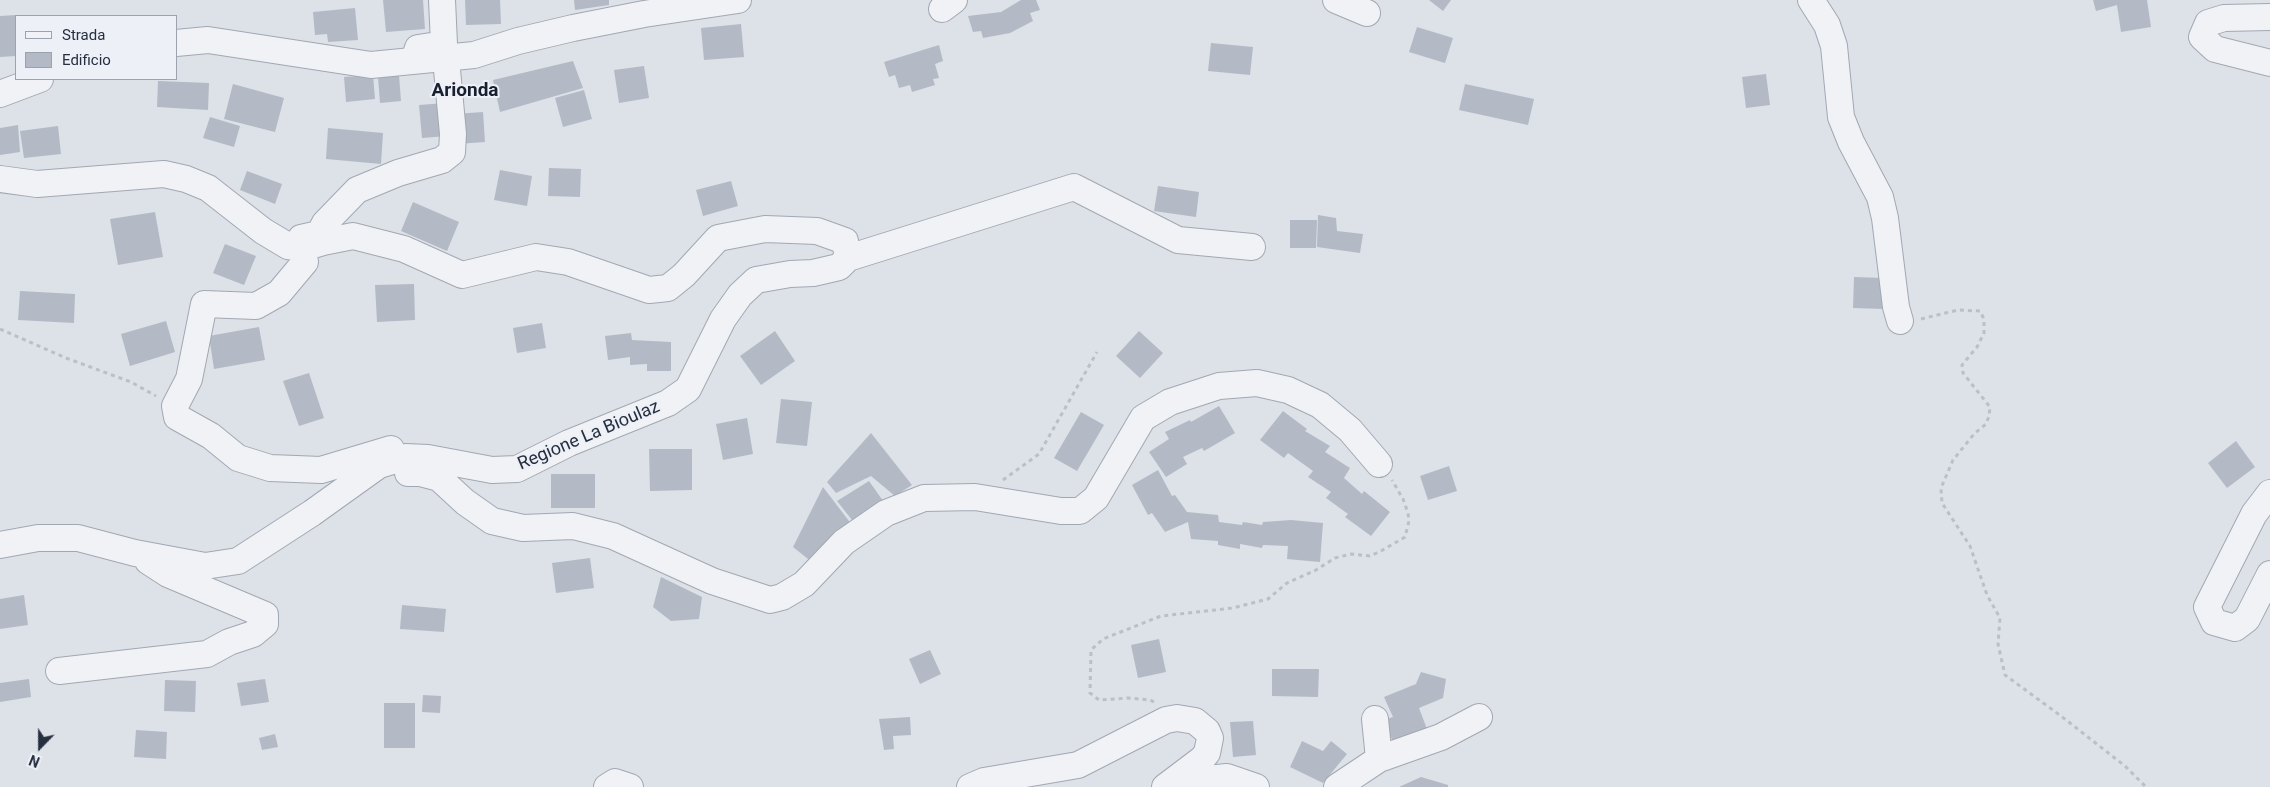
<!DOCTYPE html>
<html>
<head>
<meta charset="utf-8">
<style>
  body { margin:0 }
  #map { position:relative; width:2270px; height:787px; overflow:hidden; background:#dde1e8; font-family:Roboto,sans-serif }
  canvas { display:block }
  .legend { position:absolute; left:15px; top:15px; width:162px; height:65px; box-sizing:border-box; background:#edf0f6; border:1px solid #9da3ad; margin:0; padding:6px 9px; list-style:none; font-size:15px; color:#262f40 }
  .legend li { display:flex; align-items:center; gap:10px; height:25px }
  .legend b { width:25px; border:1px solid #9da3ad }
  .north { position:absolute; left:15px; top:722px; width:50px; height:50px; -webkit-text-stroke:4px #edf0f6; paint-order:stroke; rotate:202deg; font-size:14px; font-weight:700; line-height:20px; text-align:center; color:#262f40 }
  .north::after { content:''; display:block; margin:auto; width:18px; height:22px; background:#262f40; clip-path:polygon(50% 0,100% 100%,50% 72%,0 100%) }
</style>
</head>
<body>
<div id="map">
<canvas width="2270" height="787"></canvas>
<ul class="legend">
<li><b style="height:6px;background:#f0f2f6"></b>Strada</li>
<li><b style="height:14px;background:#b4bac5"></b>Edificio</li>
</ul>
<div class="north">N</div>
</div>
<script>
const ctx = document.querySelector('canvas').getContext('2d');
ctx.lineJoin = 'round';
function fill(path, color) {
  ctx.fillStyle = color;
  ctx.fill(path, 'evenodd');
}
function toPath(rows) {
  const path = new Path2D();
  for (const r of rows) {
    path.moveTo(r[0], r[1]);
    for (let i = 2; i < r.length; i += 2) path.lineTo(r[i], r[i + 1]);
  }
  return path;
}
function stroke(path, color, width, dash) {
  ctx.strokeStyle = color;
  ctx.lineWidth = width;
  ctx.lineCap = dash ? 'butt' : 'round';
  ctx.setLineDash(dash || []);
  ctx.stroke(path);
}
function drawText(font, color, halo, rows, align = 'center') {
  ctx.font = font + ' Roboto,sans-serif';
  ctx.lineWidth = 4;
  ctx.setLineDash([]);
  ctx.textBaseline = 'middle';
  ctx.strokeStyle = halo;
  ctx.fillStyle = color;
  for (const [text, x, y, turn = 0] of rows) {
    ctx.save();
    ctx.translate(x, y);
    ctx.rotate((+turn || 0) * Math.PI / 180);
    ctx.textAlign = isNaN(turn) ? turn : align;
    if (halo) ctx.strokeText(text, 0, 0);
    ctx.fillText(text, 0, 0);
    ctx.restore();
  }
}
fill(toPath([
  [383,0,423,0,425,29,386,32],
  [465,0,500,0,501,24,466,25],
  [574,0,609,0,609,5,575,10],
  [1021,0,1036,0,1040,10,1030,13,1033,21,1010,33,983,38,981,31,973,32,968,16,1001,12],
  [1429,0,1451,0,1443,11],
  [2093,0,2147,0,2151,27,2121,32,2117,5,2096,11],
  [355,8,358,40,328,42,327,34,315,35,313,12],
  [16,15,16,56,0,57,0,16],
  [741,24,744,57,704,60,701,28],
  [1417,27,1453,38,1445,63,1409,52],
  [1211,43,1253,47,1250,75,1208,71],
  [939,45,943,61,935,64,939,78,933,79,935,85,912,92,910,85,899,88,895,75,889,77,884,62],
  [573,61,583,88,500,112,493,80],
  [644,66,649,98,619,103,614,70],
  [1766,74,1770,105,1746,108,1742,77],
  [373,75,375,99,346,102,344,77],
  [399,75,401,101,380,103,378,77],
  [158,81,209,83,208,110,157,107],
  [233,84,284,98,275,132,224,119],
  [1465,84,1534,99,1528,125,1459,110],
  [584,90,592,119,563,127,555,98],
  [445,103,448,136,422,138,419,105],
  [483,112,485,142,457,144,455,114],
  [210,117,240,126,234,147,203,138],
  [18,125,20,152,0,155,0,128],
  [58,126,61,154,24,158,20,131],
  [328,128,383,133,381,164,326,159],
  [549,168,581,169,580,197,548,196],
  [500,170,532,176,527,206,494,200],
  [247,171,282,184,275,204,240,190],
  [731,181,738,206,703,216,696,190],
  [1158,186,1199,192,1196,217,1154,211],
  [413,202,459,222,447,251,401,231],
  [155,212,163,257,118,265,110,219],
  [1318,215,1336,218,1337,231,1363,234,1360,253,1317,247],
  [1290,220,1317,220,1316,248,1290,248],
  [225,244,256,256,244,285,213,273],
  [1854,277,1884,278,1883,309,1853,308],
  [414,284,415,320,377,322,375,285],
  [20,291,75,294,74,323,18,320],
  [166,321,175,352,130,366,121,334],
  [542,323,546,348,517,353,513,328],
  [259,327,265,360,214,369,209,336],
  [775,331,795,361,761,385,740,356],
  [1139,331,1163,353,1140,378,1116,356],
  [631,333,632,340,671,342,671,371,647,371,647,364,630,365,630,357,608,360,605,336],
  [309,373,324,418,299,426,283,381],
  [781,399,812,402,807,446,776,443],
  [1219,406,1235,433,1204,451,1202,448,1183,457,1187,464,1166,477,1149,452,1169,439,1165,432,1190,420,1191,422],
  [1283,411,1307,429,1305,431,1330,446,1325,452,1350,468,1344,478,1362,494,1364,491,1390,512,1371,536,1345,517,1348,514,1326,498,1331,492,1308,477,1313,471,1288,453,1284,458,1260,440],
  [1081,412,1104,425,1077,471,1054,458],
  [747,418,753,454,723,460,716,424],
  [871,433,912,485,895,496,871,476,836,493,827,482],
  [2236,441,2255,467,2227,488,2208,463],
  [649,449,692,449,692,490,650,491],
  [1449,466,1457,491,1428,500,1420,476],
  [1158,470,1172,496,1175,495,1187,512,1218,515,1219,522,1242,525,1243,522,1262,525,1263,522,1291,520,1323,523,1320,562,1287,559,1288,546,1263,545,1262,548,1240,544,1240,549,1218,545,1218,541,1191,539,1188,522,1165,532,1152,513,1148,515,1132,485],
  [551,474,595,474,595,508,551,508],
  [869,481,886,505,856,525,837,501],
  [823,487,852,525,813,563,793,547],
  [590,558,594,588,556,593,552,563],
  [661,577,702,597,699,619,671,621,653,607],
  [24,595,28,625,0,629,0,599],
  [402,605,446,609,444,632,400,629],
  [1159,639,1166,672,1138,678,1131,645],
  [930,650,941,674,920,684,909,659],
  [1272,669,1319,669,1318,697,1272,696],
  [1421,672,1446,679,1443,698,1419,708,1427,729,1393,742,1384,720,1393,717,1384,697,1416,684],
  [29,679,31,697,0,702,0,683],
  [265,679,269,702,241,706,237,683],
  [165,680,196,681,195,712,164,711],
  [423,695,441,696,440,713,422,712],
  [384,703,415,703,415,748,384,748],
  [910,717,911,735,893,736,894,749,884,750,879,719],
  [1253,721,1256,755,1233,757,1230,722],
  [136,730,167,732,166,759,134,757],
  [275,734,278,747,262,750,259,738],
  [1302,741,1323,751,1331,741,1347,754,1323,783,1290,767],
  [1421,777,1448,785,1448,787,1399,787]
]), '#b4bac5');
const minor = toPath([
  [1336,0,1367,13],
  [1811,0,1827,25,1834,46,1841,117,1851,142,1880,197,1885,218,1896,307,1900,321],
  [942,9,954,0],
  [2270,17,2224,18,2208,23,2202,37,2215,49,2270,63],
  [176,43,208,40,371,65,474,55,518,41,573,28,644,14,738,0],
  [416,54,418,48,444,44,442,0],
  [0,94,40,79],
  [0,179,37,184,164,174,186,179,208,188,263,231,288,246,303,248,323,242,353,236,404,249,462,275,536,257,568,262,649,290,668,288,684,275,718,238,765,229,817,231,845,241,848,258,839,267,813,273,790,274,756,280,740,295,723,319,688,389,668,403,569,443,517,469,492,470,428,458,405,457,379,465,312,513,238,561,205,566,135,553,78,538,38,538,0,545],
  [848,258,1074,187,1178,240,1252,247],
  [391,449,321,470,270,468,238,458,211,436,177,417,175,406,189,379,204,304,256,306,279,293,305,262,301,238,319,234,325,223,357,190,398,173,442,160,452,152,453,134,446,59],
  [408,473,420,473,439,478,465,502,492,521,523,528,573,526,613,536,712,581,770,600,782,597,804,584,844,542,886,513,924,498,975,497,1061,511,1080,511,1096,498,1143,418,1170,402,1219,386,1257,383,1288,390,1320,405,1350,430,1379,464],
  [2270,493,2254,514,2207,607,2214,622,2235,628,2247,619,2270,574],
  [59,671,207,654,229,642,253,634,265,624,265,615,168,574,148,561],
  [1375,719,1379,759],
  [607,787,615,782,630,787],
  [970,787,984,781,1078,765,1166,720,1177,718,1195,721,1207,731,1210,738,1207,753,1202,759,1165,787],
  [1195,787,1207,779,1227,777,1256,787],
  [1337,787,1379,759,1441,737,1479,717]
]);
stroke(minor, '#a2a8b2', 28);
stroke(toPath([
  [1921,319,1958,310,1980,311,1984,319,1984,333,1977,347,1962,365,1963,373,1990,407,1989,416,1986,424,1974,434,1953,460,1941,488,1942,503,1970,546,1987,595,2000,618,1998,644,2005,675,2061,716,2125,766,2146,787],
  [0,329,66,358,131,382,156,396],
  [1003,480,1039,454,1097,352],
  [1154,702,1150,700,1128,698,1099,700,1090,693,1091,650,1103,639,1161,616,1233,608,1268,599,1287,583,1316,570,1335,558,1351,554,1370,556,1381,551,1405,537,1409,521,1408,513,1403,499,1392,480]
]), '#bbbfc7', 3, [4, 4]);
stroke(minor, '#f0f2f6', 26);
drawText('18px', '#262f40', '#edf0f6', [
  ["Regione La Bioulaz",589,436,-23]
]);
drawText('bold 19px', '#182030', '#edf0f6', [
  ["Arionda",465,91]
]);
</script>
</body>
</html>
